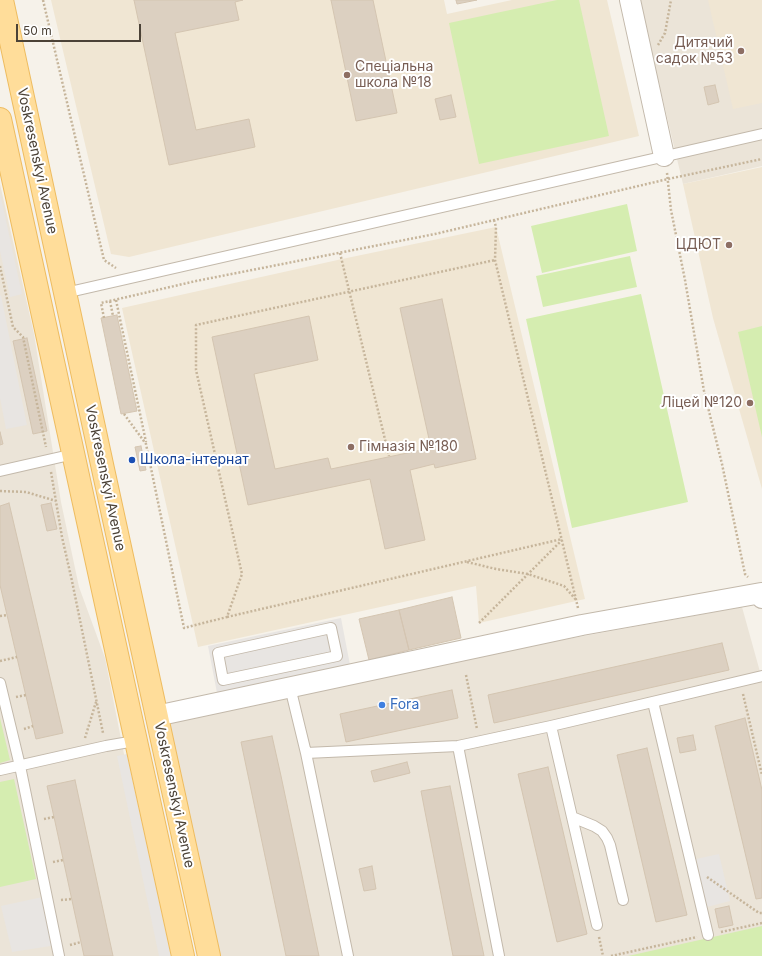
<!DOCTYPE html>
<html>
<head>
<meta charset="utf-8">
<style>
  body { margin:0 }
  #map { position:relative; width:762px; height:956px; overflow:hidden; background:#f6f2ea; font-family:Inter,sans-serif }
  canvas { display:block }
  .scale { position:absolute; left:16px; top:24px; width:125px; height:18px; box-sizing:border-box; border:2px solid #4b4237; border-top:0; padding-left:5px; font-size:12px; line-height:14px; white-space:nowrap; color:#4b4237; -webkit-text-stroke:3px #fff; paint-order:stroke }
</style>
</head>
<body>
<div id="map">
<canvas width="762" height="956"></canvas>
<div class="scale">50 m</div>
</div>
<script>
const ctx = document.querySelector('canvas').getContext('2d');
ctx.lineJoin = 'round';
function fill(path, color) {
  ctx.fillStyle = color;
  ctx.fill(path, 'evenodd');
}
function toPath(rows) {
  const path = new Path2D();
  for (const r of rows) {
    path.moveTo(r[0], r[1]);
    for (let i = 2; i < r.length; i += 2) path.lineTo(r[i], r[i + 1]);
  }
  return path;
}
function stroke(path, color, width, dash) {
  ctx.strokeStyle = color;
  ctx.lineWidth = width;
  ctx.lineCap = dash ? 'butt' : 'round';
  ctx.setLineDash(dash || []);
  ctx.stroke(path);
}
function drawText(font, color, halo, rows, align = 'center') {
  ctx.font = font + ' Inter,sans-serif';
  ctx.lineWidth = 4;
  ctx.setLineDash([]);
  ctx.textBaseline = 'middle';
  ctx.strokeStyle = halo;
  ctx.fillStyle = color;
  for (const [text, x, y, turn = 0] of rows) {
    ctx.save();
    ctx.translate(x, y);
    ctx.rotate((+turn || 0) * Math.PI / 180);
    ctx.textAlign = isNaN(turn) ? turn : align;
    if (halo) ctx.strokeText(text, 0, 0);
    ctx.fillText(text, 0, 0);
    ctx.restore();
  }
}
fill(toPath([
  [639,0,762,0,762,166,683,184],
  [0,184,34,334,61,502,79,587,105,658,164,956,0,956],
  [742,607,762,679,762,956,209,956,156,716,203,706]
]), '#ebe4d8');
fill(toPath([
  [51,0,444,0,447,14,512,0,607,0,639,136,129,257,111,254],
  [708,0,762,0,762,103,733,109],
  [762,167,762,489,713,318,683,184],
  [496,227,585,599,479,623,476,586,198,647,122,308,342,259]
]), '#f0e6d3');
fill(toPath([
  [557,0,579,0,609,136,479,164,449,23],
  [627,204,637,251,542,273,531,226],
  [630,256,637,287,543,307,536,276],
  [641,294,688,502,572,528,526,319],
  [762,326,762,437,738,332],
  [0,718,10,760,0,763],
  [14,779,36,879,0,887,0,782],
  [762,926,762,956,628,956]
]), '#d5edb0');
fill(toPath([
  [0,193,22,294,10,297,0,251],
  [1,295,27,425,6,429,0,398,0,296],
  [341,618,350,665,217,693,208,646],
  [127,754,171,956,159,956,117,756],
  [719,854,730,901,707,907,696,859],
  [47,896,57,945,12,952,1,906]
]), '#e8e5e2');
const building = toPath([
  [134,0,243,0,235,2,239,20,175,33,196,130,249,119,255,147,169,165,134,0],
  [331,0,373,0,397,113,356,121,331,0],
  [456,0,477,0,457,4,456,0],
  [715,85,719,102,708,105,704,87,715,85],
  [451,95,456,117,440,120,435,99,451,95],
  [442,299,476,459,435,468,434,464,410,470,425,540,385,549,370,479,248,505,212,337,309,316,318,360,254,374,275,469,328,458,331,469,431,448,400,308,442,299],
  [117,315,137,411,121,414,101,318,117,315],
  [27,338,47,431,33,434,13,341,27,338],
  [0,432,3,444,0,445,0,432],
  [141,446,146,470,140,471,135,447,141,446],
  [9,503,63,733,36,739,0,585,0,506,9,503],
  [51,503,57,529,47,531,41,505,51,503],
  [452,597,461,638,409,650,399,610,452,597],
  [399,610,409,650,369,660,359,619,399,610],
  [722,643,729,670,494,723,488,695,722,643],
  [452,690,458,718,346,742,340,714,452,690],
  [745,718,762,790,762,898,756,899,715,726,745,718],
  [693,735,696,750,680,753,677,738,693,735],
  [272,736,281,776,319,956,286,956,241,742,272,736],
  [647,748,687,915,656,922,617,755,647,748],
  [407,762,410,773,374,782,371,771,407,762],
  [548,767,587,934,557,942,518,774,548,767],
  [75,780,113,956,84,956,54,817,47,786,75,780],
  [450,786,470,888,484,956,453,956,421,791,450,786],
  [372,866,376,889,364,891,359,869,372,866],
  [729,906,733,925,719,928,715,909,729,906]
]);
fill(building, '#dcd0c1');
stroke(building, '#d4c5b1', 1);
const lane = toPath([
  [65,293,762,134],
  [0,471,74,454],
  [331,628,337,656,223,680,218,653,331,628],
  [0,683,20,766,59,956],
  [290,687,306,753,348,956],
  [653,702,708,935],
  [551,726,597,925],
  [458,746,499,956],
  [306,753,458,746,551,726,762,676],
  [0,770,106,746,135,741],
  [572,817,594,826,602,831,607,838,610,845,623,900]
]);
const street = toPath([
  [630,0,664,156],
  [156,716,582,625,761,593,762,598]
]);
const primary = toPath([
  [2,0,103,469,209,956],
  [0,119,183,956]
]);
stroke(lane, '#c3b9ab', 12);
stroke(street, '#c3b9ab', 22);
stroke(primary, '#eebc60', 24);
stroke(toPath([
  [43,0,104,260,116,268],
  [658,45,665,33,671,0],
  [667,173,671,210,685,280,704,391,722,464,745,574,748,577],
  [494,220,496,227,495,260,578,608],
  [340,253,389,456],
  [0,266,13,327,23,337,46,447],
  [116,300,146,442],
  [110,301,113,316],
  [104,318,101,303,196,281,435,234,668,179,762,159],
  [124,414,146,444,184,628,227,617,242,574,196,370,196,325,495,260],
  [51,472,62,537,72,581,103,733],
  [0,491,26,492,56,501],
  [467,562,496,569,528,574,564,586,577,601],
  [0,616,7,615],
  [227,617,562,539],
  [479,623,562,540],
  [0,661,17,657],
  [466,675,477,729],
  [743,694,762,775],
  [16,697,26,695],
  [24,729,33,726],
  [85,738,96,702],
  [44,819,54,817],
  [53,862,63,860],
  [707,877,759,913,762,913],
  [61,900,72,899],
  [721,932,762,923],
  [599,937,603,956],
  [70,945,81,942],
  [611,956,697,937]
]), '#c6b59b', 2.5, [2, 2]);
stroke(lane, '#fff', 10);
stroke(street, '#fff', 20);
stroke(primary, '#ffdd9a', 22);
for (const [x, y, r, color] of [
  [741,51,4,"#8d6e63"],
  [347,75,4,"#8d6e63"],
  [729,245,4,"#8d6e63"],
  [750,403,4,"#8d6e63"],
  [351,447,4,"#8d6e63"],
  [132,460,4,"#1a4fb4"],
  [382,705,4,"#3f7fe0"]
]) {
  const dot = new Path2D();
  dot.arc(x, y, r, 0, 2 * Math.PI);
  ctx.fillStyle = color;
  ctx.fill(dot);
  stroke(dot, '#fff', 1.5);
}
drawText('14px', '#785e54', '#fff', [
  ["Дитячий",733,43],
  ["садок №53",733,59],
  ["Спеціальна",355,67,"left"],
  ["школа №18",355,83,"left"],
  ["ЦДЮТ",721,245],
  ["Ліцей №120",742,403],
  ["Гімназія №180",359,447,"left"]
], 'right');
drawText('14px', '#4b4237', '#fff', [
  ["Voskresenskyi Avenue",37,161,78],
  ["Voskresenskyi Avenue",105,478,78],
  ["Voskresenskyi Avenue",174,795,78]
]);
drawText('14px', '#164399', '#fff', [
  ["Школа-інтернат",140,460]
], 'left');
drawText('14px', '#366cbe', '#fff', [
  ["Fora",390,705]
], 'left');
</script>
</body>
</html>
